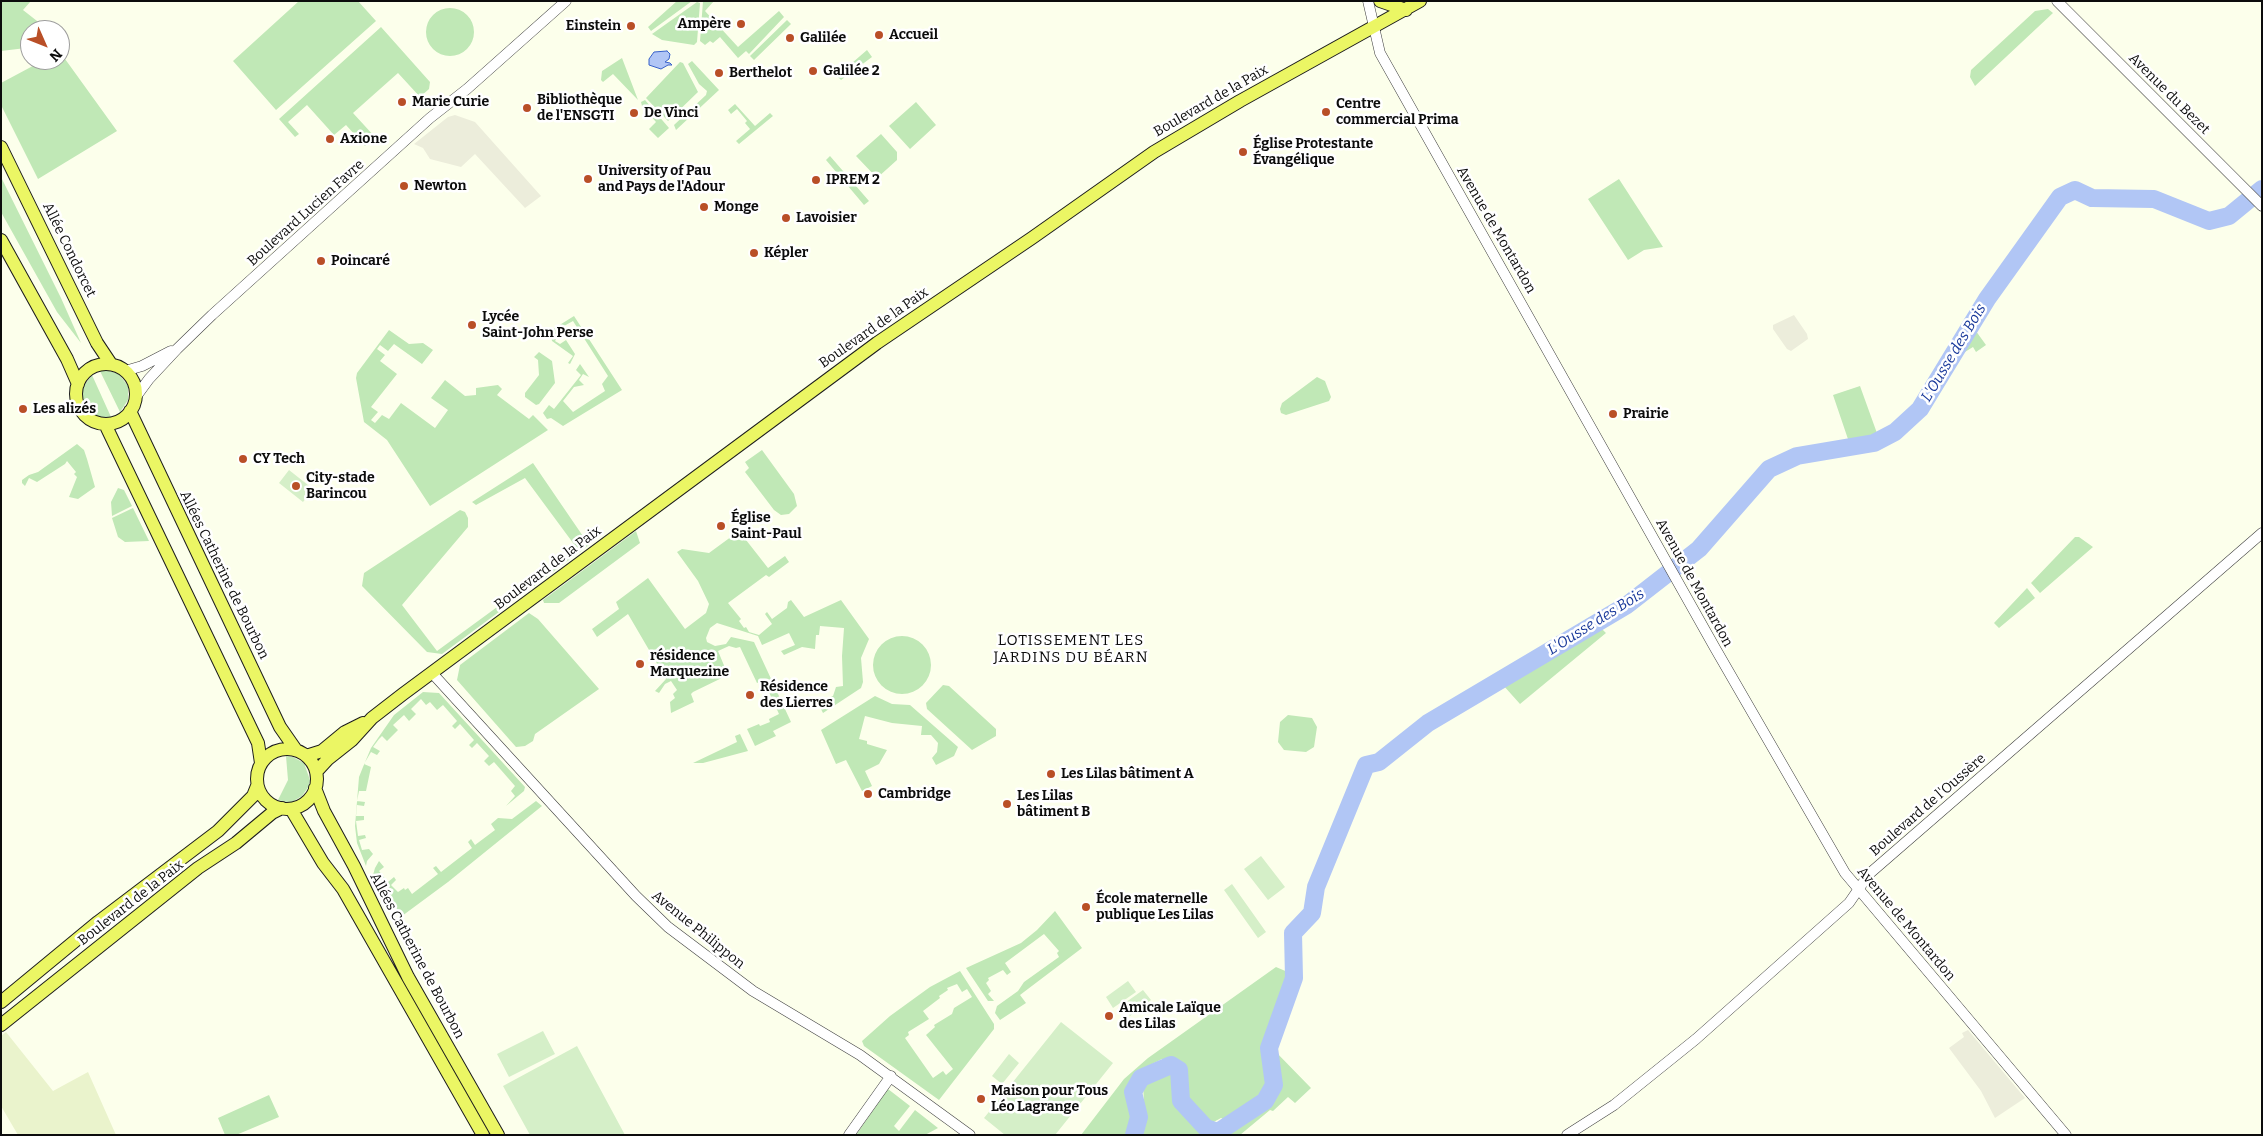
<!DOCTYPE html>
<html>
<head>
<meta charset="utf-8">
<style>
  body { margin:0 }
  #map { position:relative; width:2263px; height:1136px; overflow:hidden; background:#fcffeb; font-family:Bitter,serif }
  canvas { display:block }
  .frame { position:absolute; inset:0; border:2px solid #0c0c0c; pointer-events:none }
  .north { position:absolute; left:20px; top:20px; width:50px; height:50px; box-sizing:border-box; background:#fff; border:1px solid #9e9e9e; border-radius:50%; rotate:134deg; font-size:14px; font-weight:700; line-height:20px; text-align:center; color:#0c0c0c }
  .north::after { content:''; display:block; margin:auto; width:18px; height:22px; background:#b94f27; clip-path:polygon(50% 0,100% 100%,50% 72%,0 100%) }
</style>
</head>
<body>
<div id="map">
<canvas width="2263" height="1136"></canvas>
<div class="frame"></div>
<div class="north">N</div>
</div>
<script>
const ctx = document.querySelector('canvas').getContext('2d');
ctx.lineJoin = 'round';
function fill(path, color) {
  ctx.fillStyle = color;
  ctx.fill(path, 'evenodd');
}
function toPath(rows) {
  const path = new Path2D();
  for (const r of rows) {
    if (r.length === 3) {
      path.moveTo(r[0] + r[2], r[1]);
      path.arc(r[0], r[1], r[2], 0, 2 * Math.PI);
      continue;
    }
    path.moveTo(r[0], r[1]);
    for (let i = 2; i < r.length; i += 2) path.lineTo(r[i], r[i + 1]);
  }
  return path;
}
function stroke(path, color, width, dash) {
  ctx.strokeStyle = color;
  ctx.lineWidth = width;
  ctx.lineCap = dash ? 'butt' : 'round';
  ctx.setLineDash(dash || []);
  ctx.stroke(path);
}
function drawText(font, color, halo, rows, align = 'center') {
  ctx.font = font + ' Bitter,serif';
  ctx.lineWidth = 5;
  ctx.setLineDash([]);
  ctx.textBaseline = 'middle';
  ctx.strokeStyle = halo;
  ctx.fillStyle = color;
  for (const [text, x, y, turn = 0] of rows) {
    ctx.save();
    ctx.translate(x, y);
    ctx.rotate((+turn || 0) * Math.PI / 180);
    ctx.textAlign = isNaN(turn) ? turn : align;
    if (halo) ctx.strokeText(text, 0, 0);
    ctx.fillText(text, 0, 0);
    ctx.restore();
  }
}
fill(toPath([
  [6,1032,53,1091,88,1072,116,1135,18,1135,1,1106,1,1036]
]), '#eaf3cc');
fill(toPath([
  [1,1,31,1,23,10,46,28,30,30,30,44,26,48,1,51],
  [299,1,358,1,376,21,276,110,233,61],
  [677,1,692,1,651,31,648,27],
  [703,1,714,1,705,11,738,47,779,11,784,17,749,54,746,51,738,58,720,37,713,43,710,41,705,45,700,41],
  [697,2,700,3,697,42,694,45,662,40,652,34],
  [450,32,24],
  [2048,9,2053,13,1975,86,1970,77,1971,70,2035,11],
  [787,20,791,24,754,60,750,56],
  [381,27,430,82,429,89,420,97,398,73,353,113,375,137,365,146,346,125,334,135,307,105,288,122,299,134,295,137,279,119],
  [867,50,872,57,841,80,837,76],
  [60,52,117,131,38,179,1,105,1,83,44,60,60,60],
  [622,58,638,100,613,74,603,82,601,80,602,71],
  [692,61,719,90,676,130,674,125,706,95,707,91,699,84,688,64],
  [680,62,683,63,698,92,668,121,646,98],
  [645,100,669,128,658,138,649,129,656,122,642,106,641,102],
  [916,102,936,125,910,149,889,126],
  [735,104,755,126,770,113,773,116,739,144,736,141,750,129,745,123,747,121,737,109,731,114,728,110],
  [881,134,897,152,897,160,877,178,856,156],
  [830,156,869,201,864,205,826,160],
  [1,177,61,298,81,343,57,312,1,212],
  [1619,179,1663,247,1644,250,1628,260,1588,199],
  [574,316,622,390,563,426,551,418,547,419,543,413,549,405,554,409,581,375,576,370,580,364,589,377,583,374,579,380,584,385,574,387,563,401,573,412,605,391,602,384,608,376,573,321,555,331,559,334,555,341,560,344,566,340,575,354,570,364,568,363,573,356,552,341,550,331],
  [1973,327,1986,345,1976,352,1973,347,1960,355,1958,351],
  [389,330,409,344,423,343,433,350,422,364,394,344,388,351,380,345,377,349,385,355,380,361,397,374,371,407,378,412,371,420,375,423,382,415,389,419,401,403,435,428,448,410,431,398,445,380,465,396,476,395,476,388,498,385,502,389,497,395,529,419,533,415,548,430,430,506,387,440,364,422,356,378,357,373],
  [539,352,552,361,555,383,539,404,536,405,525,397,525,393,539,375,538,360,534,357],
  [106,370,119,374,128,386,128,400,120,412,100,371],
  [92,375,111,417,99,417,92,413,83,402,83,387],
  [1317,377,1325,381,1331,397,1329,401,1286,415,1281,413,1280,409,1282,403],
  [1860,386,1878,436,1869,442,1850,445,1833,395],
  [77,444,84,450,87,459,95,487,78,499,69,497,77,477,74,474,76,472,67,461,65,464,37,482,29,478,25,486,22,483,22,480,29,475,38,472],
  [762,450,794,494,797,506,789,514,781,515,774,510,745,472,749,468,745,462],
  [533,463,589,545,534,586,530,582,576,547,525,478,476,505,472,502],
  [118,488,124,490,132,506,112,516,111,502],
  [133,508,149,541,125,542,118,537,112,518],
  [460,510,465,512,468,518,468,527,402,605,437,651,504,602,507,606,442,654,427,652,362,586,364,573],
  [636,531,640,543,559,603,544,603,543,600],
  [739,531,768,568,785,556,789,562,769,577,766,575,728,603,741,619,739,621,744,628,746,627,749,632,759,635,772,624,765,614,767,612,772,619,787,608,788,602,791,600,804,617,841,600,869,639,861,658,863,682,861,688,823,713,818,703,833,696,836,687,843,686,842,656,844,628,820,626,819,635,816,635,815,649,802,647,784,655,781,651,795,645,789,633,762,645,758,636,717,623,710,628,706,638,707,642,715,646,726,644,731,637,754,642,791,722,773,731,776,736,755,746,747,729,759,724,760,726,770,722,769,719,779,714,768,690,771,688,767,679,757,683,740,647,736,648,729,646,718,651,728,675,693,692,691,694,694,702,671,713,670,702,675,698,673,694,677,690,671,681,665,684,659,693,655,691,666,679,628,614,597,637,592,629,619,609,616,602,648,578,685,629,706,613,709,604,698,581,677,552,682,549,709,553],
  [2075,537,2079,537,2093,547,2040,593,2031,583],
  [2027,588,2035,598,1999,628,1994,623],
  [529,613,538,619,599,689,535,734,533,741,525,746,516,747,457,680,460,665],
  [1599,626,1606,633,1520,704,1503,685],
  [902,665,29],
  [943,685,949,686,996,729,996,736,972,750,927,709,926,703],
  [423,692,439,693,525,787,524,791,506,806,515,796,511,791,515,786,494,762,489,766,484,761,489,756,477,743,472,748,469,745,474,740,460,724,455,729,452,726,457,721,443,705,437,710,430,702,426,705,421,699,411,709,416,714,409,721,404,715,393,725,398,730,387,741,382,736,379,739,373,747,380,751,377,755,371,752,364,764,371,767,366,791,359,791,357,801,365,802,364,806,357,805,356,816,364,816,364,820,356,821,358,836,365,835,366,838,359,840,362,850,369,849,373,854,367,861,366,866,357,843,355,826,359,777,363,767,371,748,394,715],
  [875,696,892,704,910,705,958,747,954,756,936,765,932,758,937,752,938,743,931,735,921,735,922,726,892,723,865,716,859,739,867,741,867,744,887,750,879,764,865,771,872,786,862,791,846,760,836,764,821,730],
  [1288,715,1312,718,1317,727,1314,747,1306,752,1284,750,1278,742,1280,722],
  [740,734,748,751,703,763,693,763,737,742,735,736],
  [286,756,293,757,304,763,310,780,309,786,302,796,292,802,286,802,278,800,288,780],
  [536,801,542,806,448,882,402,916,373,875,375,868,379,861,384,867,379,871,388,882,394,877,396,880,391,885,398,892,404,888,405,890,408,888,412,894,438,874,433,868,436,866,441,872,472,848,468,842,471,839,475,845,495,830,491,824,498,818,512,819],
  [1055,911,1082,948,1020,995,1026,1003,1000,1020,995,1013,997,1006,1018,991,1024,982,1059,957,1057,953,1059,951,1044,934,1005,963,1011,972,1007,975,1003,970,988,978,989,980,986,983,991,991,988,994,994,1001,988,1001,966,968,1021,943,1037,930],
  [1276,967,1290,973,1265,1045,1263,1058,1270,1077,1265,1091,1258,1099,1227,1121,1221,1118,1210,1124,1190,1103,1184,1069,1174,1059,1162,1059,1142,1069,1130,1085,1132,1112,1129,1135,1081,1135,1124,1079,1148,1058],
  [960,971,994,1024,994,1029,939,1100,864,1046,862,1041,890,1016,930,987],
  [957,984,962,992,967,989,972,997,954,1008,952,1014,934,1025,935,1027,926,1035,953,1069,946,1075,943,1071,933,1078,905,1038,909,1035,908,1032,929,1019,923,1011,940,998,939,996,948,990,947,988],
  [1273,1049,1311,1088,1295,1103,1288,1097,1273,1111,1270,1110,1240,1135,1223,1135,1269,1103,1280,1083,1275,1065],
  [1170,1070,1174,1073,1177,1101,1200,1132,1204,1135,1141,1135,1145,1121,1143,1084,1151,1078],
  [888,1089,910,1106,894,1126,899,1131,915,1110,938,1128,925,1135,856,1135],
  [269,1095,279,1117,236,1135,225,1135,218,1118]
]), '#c0e8b6');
fill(toPath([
  [289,470,313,489,303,502,279,483],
  [1261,856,1285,887,1268,900,1244,869],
  [1232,884,1266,932,1258,938,1224,890],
  [1128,981,1136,992,1113,1008,1106,997],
  [1143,990,1151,1000,1130,1016,1122,1005],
  [1061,1022,1113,1063,1055,1135,1005,1135,984,1118],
  [543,1031,555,1054,509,1077,497,1054],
  [577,1046,625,1135,530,1135,503,1086],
  [1009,1054,1019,1063,1002,1084,992,1076]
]), '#d5efc8');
fill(toPath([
  [455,115,475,122,541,196,525,208,475,154,461,167,430,159,423,148,414,144,448,117],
  [1794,315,1807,334,1808,339,1791,351,1787,349,1773,329,1773,325],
  [1968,1030,2025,1098,1995,1118,1981,1091,1949,1048,1964,1037,1962,1033]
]), '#eceddb');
const water = toPath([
  [667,51,670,54,669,59,665,62,670,63,672,65,668,65,661,69,649,65,649,59,654,52,667,51]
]);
fill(water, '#b1c6f5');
stroke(water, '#3962ca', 1);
stroke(toPath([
  [1134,1135,1139,1117,1133,1092,1141,1078,1171,1065,1179,1070,1181,1101,1206,1128,1218,1132,1265,1101,1274,1085,1269,1048,1294,978,1293,933,1312,913,1316,887,1366,765,1379,762,1428,723,1627,605,1699,549,1769,469,1797,456,1874,443,1895,432,1920,409,1987,299,2060,197,2075,190,2092,198,2154,199,2209,221,2229,216,2262,189]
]), '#b1c6f5', 18);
const minor = toPath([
  [1368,1,1380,53,1715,648,1845,873,2066,1135],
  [2057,1,2262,206],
  [125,371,142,366,171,351],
  [135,398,149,379,177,349,212,315,430,118,467,89,566,1],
  [432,673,636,896,668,927,753,991,860,1055,970,1135],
  [849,1135,891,1076],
  [1567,1135,1614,1105,1696,1039,1849,903,1869,874,2262,533]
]);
const major = toPath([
  [1380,1,1406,10],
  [1,147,97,343,111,364],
  [1,240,67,359,78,384],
  [106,394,30],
  [130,411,280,727,296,750],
  [105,424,258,743,261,763],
  [287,779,30],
  [306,756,322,751,345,732,363,723],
  [316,772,328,759,352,740,372,718,403,694,877,343,1032,238,1154,152,1240,101,1420,1],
  [315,788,324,811,354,866,408,977,498,1135],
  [291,809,323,863,343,889,483,1135],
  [1,1002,98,922,218,831,253,796,257,786],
  [1,1025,198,868,236,843,272,813,282,808]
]);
stroke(minor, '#3f3f3f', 11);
stroke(major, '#1d1d1d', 14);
stroke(minor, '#fff', 10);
stroke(major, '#ebf664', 12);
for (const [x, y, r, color] of [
  [741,24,5,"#b94f27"],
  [631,26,5,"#b94f27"],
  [879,35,5,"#b94f27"],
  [790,38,5,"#b94f27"],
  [813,71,5,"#b94f27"],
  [719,73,5,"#b94f27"],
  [402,102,5,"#b94f27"],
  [527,108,5,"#b94f27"],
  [1326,112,5,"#b94f27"],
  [634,113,5,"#b94f27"],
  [330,139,5,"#b94f27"],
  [1243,152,5,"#b94f27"],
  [588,179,5,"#b94f27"],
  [816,180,5,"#b94f27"],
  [404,186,5,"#b94f27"],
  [704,207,5,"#b94f27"],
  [786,218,5,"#b94f27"],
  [754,253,5,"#b94f27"],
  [321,261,5,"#b94f27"],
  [472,325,5,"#b94f27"],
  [23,409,5,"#b94f27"],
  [1613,414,5,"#b94f27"],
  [243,459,5,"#b94f27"],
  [296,486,5,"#b94f27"],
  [721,526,5,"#b94f27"],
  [640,664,5,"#b94f27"],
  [750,695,5,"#b94f27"],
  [1051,774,5,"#b94f27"],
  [868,794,5,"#b94f27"],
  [1007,804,5,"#b94f27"],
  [1086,907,5,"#b94f27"],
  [1109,1016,5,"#b94f27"],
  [981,1099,5,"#b94f27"]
]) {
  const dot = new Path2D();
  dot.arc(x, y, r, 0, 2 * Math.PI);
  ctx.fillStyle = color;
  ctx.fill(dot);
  stroke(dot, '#fff', 2);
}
drawText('bold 14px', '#0c0c0c', '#fff', [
  ["Ampère",731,24,"right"],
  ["Einstein",621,26,"right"],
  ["Accueil",889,35],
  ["Galilée",800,38],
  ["Galilée 2",823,71],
  ["Berthelot",729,73],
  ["Bibliothèque",537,100],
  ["de l'ENSGTI",537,116],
  ["Marie Curie",412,102],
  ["Centre",1336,104],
  ["commercial Prima",1336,120],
  ["De Vinci",644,113],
  ["Axione",340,139],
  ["Église Protestante",1253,144],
  ["Évangélique",1253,160],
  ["University of Pau",598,171],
  ["and Pays de l'Adour",598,187],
  ["IPREM 2",826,180],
  ["Newton",414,186],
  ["Monge",714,207],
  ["Lavoisier",796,218],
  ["Képler",764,253],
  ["Poincaré",331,261],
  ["Lycée",482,317],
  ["Saint-John Perse",482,333],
  ["Les alizés",33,409],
  ["Prairie",1623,414],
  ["CY Tech",253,459],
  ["City-stade",306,478],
  ["Barincou",306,494],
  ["Église",731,518],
  ["Saint-Paul",731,534],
  ["résidence",650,656],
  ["Marquezine",650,672],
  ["Résidence",760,687],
  ["des Lierres",760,703],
  ["Les Lilas bâtiment A",1061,774],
  ["Cambridge",878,794],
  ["Les Lilas",1017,796],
  ["bâtiment B",1017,812],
  ["École maternelle",1096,899],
  ["publique Les Lilas",1096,915],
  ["Amicale Laïque",1119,1008],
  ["des Lilas",1119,1024],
  ["Maison pour Tous",991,1091],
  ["Léo Lagrange",991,1107]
], 'left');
drawText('14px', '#0c0c0c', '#fff', [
  ["Avenue du Bezet",2169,94,45],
  ["Boulevard de la Paix",1211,101,-30],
  ["Boulevard Lucien Favre",306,213,-42],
  ["Avenue de Montardon",1496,230,60],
  ["Allée Condorcet",69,250,64],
  ["Boulevard de la Paix",874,328,-35],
  ["Boulevard de la Paix",548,568,-37],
  ["Allées Catherine de Bourbon",224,575,64],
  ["Avenue de Montardon",1694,583,61],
  ["Boulevard de l'Oussère",1928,805,-41],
  ["Boulevard de la Paix",131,903,-38],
  ["Avenue de Montardon",1906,924,50],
  ["Avenue Philippon",698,930,39],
  ["Allées Catherine de Bourbon",417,956,62]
]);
drawText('italic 15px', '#18389a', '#fff', [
  ["L'Ousse des Bois",1954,353,-59],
  ["L'Ousse des Bois",1596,622,-32]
]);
ctx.letterSpacing = '1px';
drawText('15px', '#0c0c0c', '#fff', [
  ["LOTISSEMENT LES",1071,641],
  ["JARDINS DU BÉARN",1071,658]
]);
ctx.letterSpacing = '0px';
</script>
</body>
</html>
